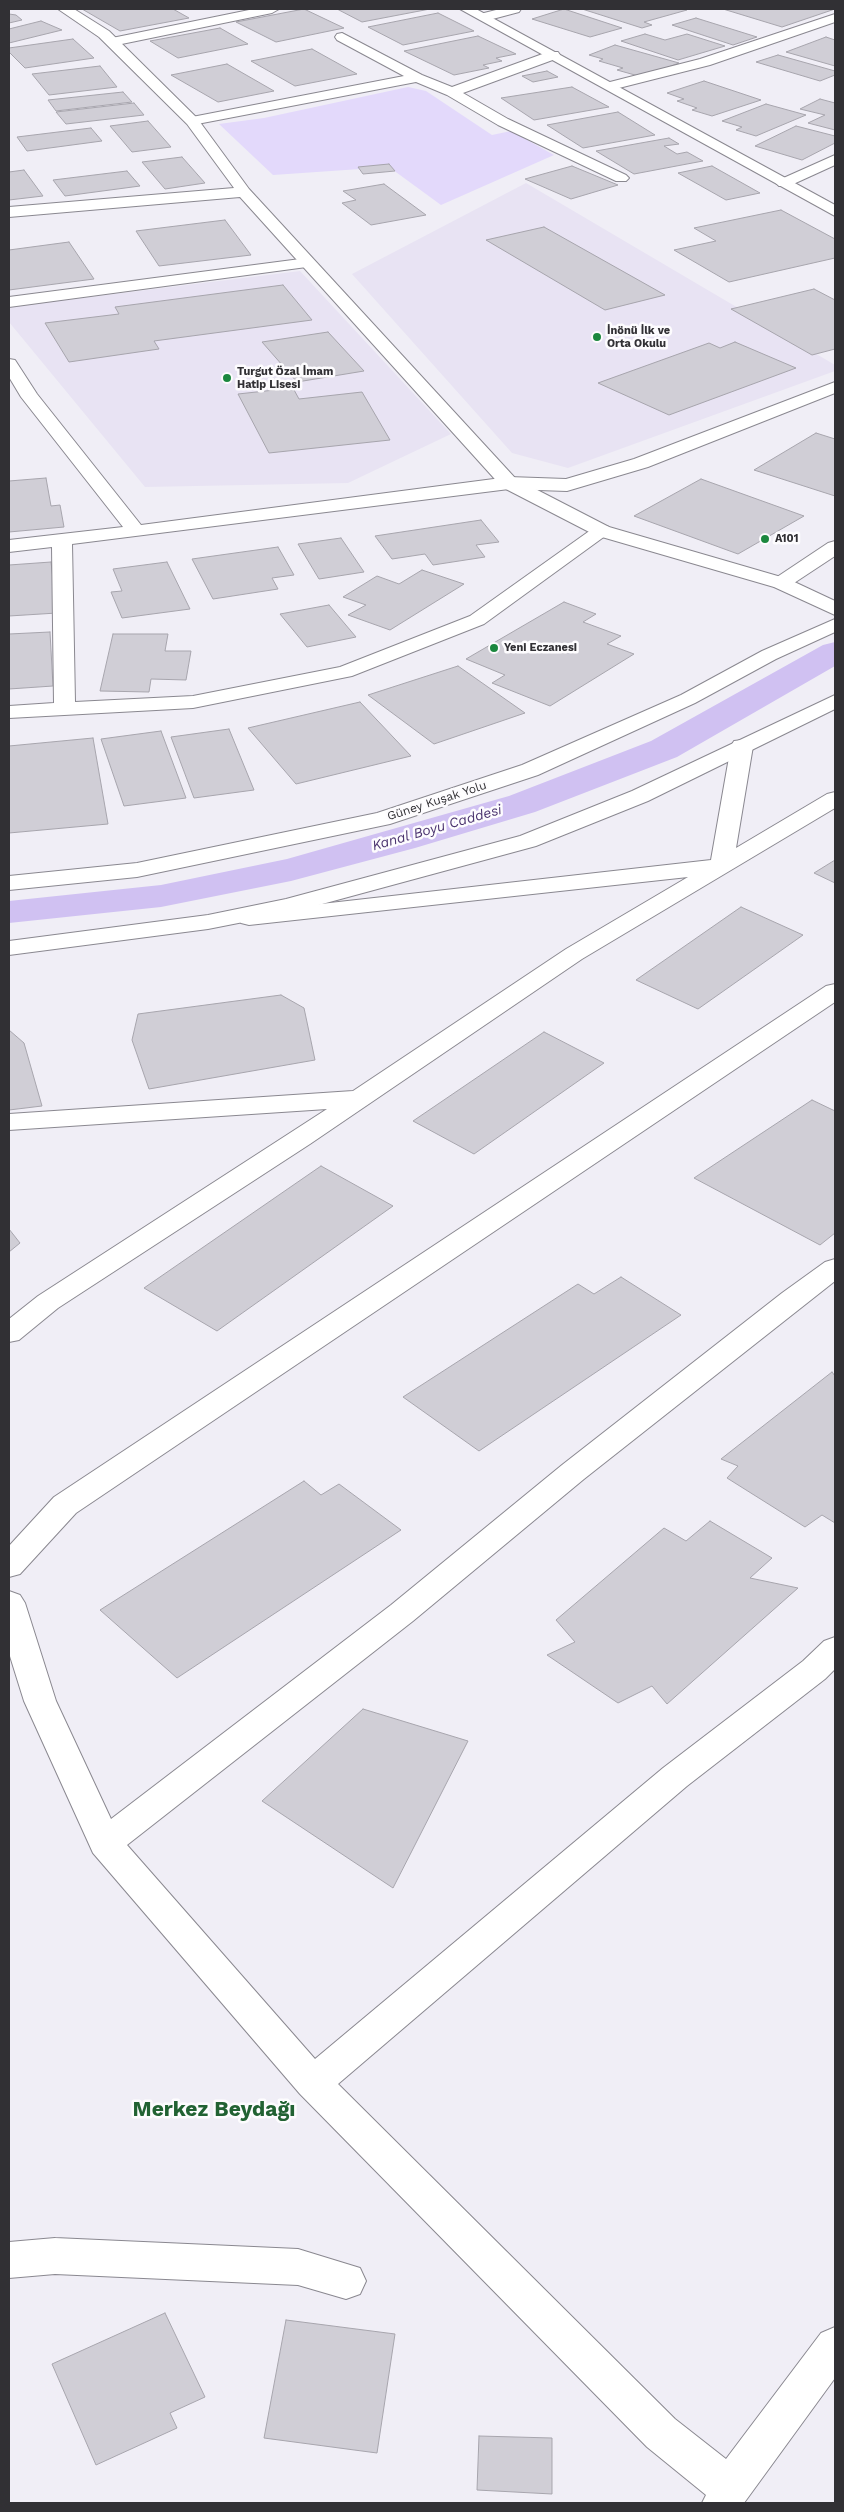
<!DOCTYPE html>
<html>
<head>
<meta charset="utf-8">
<style>
  body { margin:0 }
  #map { position:relative; width:844px; height:2512px; overflow:hidden; background:#f0eef6; font-family:"Work Sans",sans-serif }
  canvas { display:block }
  .frame { position:absolute; inset:0; border:10px solid #313034; pointer-events:none }
</style>
</head>
<body>
<div id="map">
<canvas width="844" height="2512"></canvas>
<div class="frame"></div>
</div>
<script>
const ctx = document.querySelector('canvas').getContext('2d');
ctx.lineJoin = 'round';
function fill(path, color) {
  ctx.fillStyle = color;
  ctx.fill(path, 'evenodd');
}
function toPath(rows) {
  const path = new Path2D();
  for (const r of rows) {
    path.moveTo(r[0], r[1]);
    for (let i = 2; i < r.length; i += 2) path.lineTo(r[i], r[i + 1]);
  }
  return path;
}
function stroke(path, color, width, dash) {
  ctx.strokeStyle = color;
  ctx.lineWidth = width;
  ctx.lineCap = dash ? 'butt' : 'round';
  ctx.setLineDash(dash || []);
  ctx.stroke(path);
}
function drawText(font, color, halo, rows, align = 'center') {
  ctx.font = font + ' "Work Sans",sans-serif';
  ctx.lineWidth = 5;
  ctx.setLineDash([]);
  ctx.textBaseline = 'middle';
  ctx.strokeStyle = halo;
  ctx.fillStyle = color;
  for (const [text, x, y, turn = 0] of rows) {
    ctx.save();
    ctx.translate(x, y);
    ctx.rotate((+turn || 0) * Math.PI / 180);
    ctx.textAlign = isNaN(turn) ? turn : align;
    if (halo) ctx.strokeText(text, 0, 0);
    ctx.fillText(text, 0, 0);
    ctx.restore();
  }
}
fill(toPath([
  [526,183,835,365,835,371,568,468,512,453,352,274],
  [300,271,451,434,348,483,145,487,9,322,9,307]
]), '#e8e3f3');
fill(toPath([
  [408,87,426,91,492,135,511,131,554,155,441,205,389,167,273,175,219,124,264,118]
]), '#e3d9fb');
fill(toPath([
  [835,642,835,666,677,757,535,812,415,848,291,881,161,907,9,923,9,901,161,885,287,859,509,796,651,741,823,645,835,642]
]), '#d0c1f2');
const building = toPath([
  [82,9,173,9,189,18,120,31,82,9],
  [304,9,344,28,276,42,236,22,304,9],
  [337,9,430,9,362,22,337,9],
  [564,9,622,28,590,37,532,19,564,9],
  [582,9,685,9,687,10,644,22,652,25,642,28,582,9],
  [723,9,835,9,782,27,723,9],
  [438,13,474,31,403,45,368,27,438,13],
  [9,14,16,15,22,20,9,23,9,14],
  [696,18,757,37,733,45,672,25,696,18],
  [41,21,62,30,9,43,9,29,41,21],
  [220,28,248,44,178,58,150,41,220,28],
  [645,34,665,40,687,34,725,46,678,60,621,41,645,34],
  [478,36,516,54,496,58,502,61,483,65,489,68,454,75,404,51,478,36],
  [826,37,835,40,835,66,786,52,826,37],
  [73,39,94,58,25,68,9,52,9,48,73,39],
  [615,45,679,63,642,77,617,70,623,68,599,61,603,59,589,55,615,45],
  [312,49,357,74,295,86,251,61,312,49],
  [778,55,835,71,835,75,820,81,756,62,778,55],
  [227,64,274,91,218,102,171,75,227,64],
  [100,66,117,87,49,95,32,74,100,66],
  [547,71,558,77,533,82,522,76,547,71],
  [704,81,761,100,712,116,692,110,697,108,677,101,684,99,667,93,704,81],
  [572,87,609,107,534,120,501,98,572,87],
  [123,92,132,102,56,111,48,100,123,92],
  [820,99,835,103,835,130,808,123,825,115,800,109,820,99],
  [134,103,144,115,66,124,56,112,134,103],
  [766,104,806,115,756,136,736,130,742,127,722,121,766,104],
  [618,112,655,135,583,148,547,125,618,112],
  [148,121,171,147,132,152,110,126,148,121],
  [796,126,835,136,835,143,802,160,755,146,796,126],
  [91,128,102,141,27,151,17,137,91,128],
  [669,138,679,144,664,146,677,154,687,152,703,161,634,174,596,151,669,138],
  [182,157,205,183,165,189,142,162,182,157],
  [389,164,395,171,363,174,358,167,389,164],
  [572,166,618,185,571,199,525,179,572,166],
  [712,166,760,193,726,200,678,173,712,166],
  [24,170,43,196,9,200,9,172,24,170],
  [127,171,140,186,65,196,53,180,127,171],
  [384,184,426,215,371,225,342,203,356,200,343,191,384,184],
  [781,210,835,239,835,258,729,282,674,250,716,241,694,228,781,210],
  [225,220,251,255,159,266,136,231,225,220],
  [544,227,665,295,605,310,486,240,544,227],
  [69,242,94,279,9,290,9,250,69,242],
  [283,285,312,320,154,341,159,349,69,362,45,323,119,314,115,307,283,285],
  [814,289,835,300,835,349,812,355,731,309,814,289],
  [328,332,364,371,297,382,262,342,328,332],
  [735,342,796,368,669,415,598,383,709,343,720,348,735,342],
  [293,388,299,399,362,392,390,440,269,453,238,394,293,388],
  [816,433,835,439,835,496,754,470,816,433],
  [46,478,51,506,60,505,64,527,9,532,9,481,46,478],
  [701,479,804,516,738,554,634,516,701,479],
  [481,520,499,542,476,545,485,557,433,565,425,554,392,559,375,536,481,520],
  [341,538,364,572,319,579,298,544,341,538],
  [278,547,294,575,272,578,278,589,213,599,192,559,278,547],
  [51,562,57,613,9,616,9,565,51,562],
  [167,562,190,609,122,618,111,592,122,591,113,569,167,562],
  [422,570,464,584,390,630,348,615,366,605,343,597,377,576,399,584,422,570],
  [564,602,596,614,583,622,621,636,607,644,634,654,550,706,492,683,505,675,466,659,564,602],
  [329,605,356,637,307,647,280,614,329,605],
  [50,632,53,686,9,689,9,634,50,632],
  [113,634,168,634,165,651,191,651,186,680,151,679,149,692,100,691,113,634],
  [458,666,525,713,434,744,368,695,458,666],
  [360,702,411,756,296,784,248,728,360,702],
  [229,729,254,790,194,798,171,737,229,729],
  [161,731,186,798,124,806,101,739,161,731],
  [93,738,108,824,9,833,9,746,93,738],
  [835,860,835,883,814,873,835,860],
  [741,907,803,935,698,1009,636,980,741,907],
  [281,995,304,1008,315,1060,149,1089,132,1040,138,1014,281,995],
  [9,1030,24,1043,42,1106,9,1110,9,1030],
  [544,1032,604,1063,474,1154,413,1121,544,1032],
  [812,1100,835,1111,835,1233,820,1245,694,1178,812,1100],
  [321,1166,393,1206,217,1331,144,1288,321,1166],
  [9,1229,20,1243,9,1252,9,1229],
  [621,1277,681,1315,479,1451,403,1397,578,1284,594,1294,621,1277],
  [832,1372,835,1376,835,1523,822,1515,805,1527,727,1478,738,1466,721,1459,832,1372],
  [304,1481,321,1495,339,1484,401,1530,177,1678,100,1610,304,1481],
  [710,1521,772,1558,750,1578,798,1588,667,1704,652,1686,618,1703,547,1655,575,1642,556,1620,664,1528,686,1541,710,1521],
  [363,1709,468,1741,393,1888,262,1801,363,1709],
  [165,2313,205,2397,170,2413,177,2428,96,2465,52,2364,165,2313],
  [286,2320,395,2334,377,2453,264,2438,286,2320],
  [479,2436,552,2438,552,2494,477,2490,479,2436]
]);
fill(building, '#d0ced6');
stroke(building, '#a7a5ad', 1);
const minor = toPath([
  [254,9,279,9,272,13,112,46,105,42,112,38,254,9],
  [500,9,521,9,519,12,485,21,478,17,480,14,500,9],
  [835,14,835,22,710,65,611,90,604,86,606,83,700,59,835,14],
  [342,33,422,75,452,87,548,52,558,52,560,55,558,58,463,93,508,119,626,175,629,178,626,181,616,181,498,125,447,95,416,82,192,125,185,121,192,117,404,76,337,40,335,37,337,34,342,33],
  [835,155,835,165,789,186,779,186,776,183,779,180,835,155],
  [308,258,316,263,314,266,9,307,9,297,308,258],
  [9,359,15,360,37,394,141,525,509,477,566,479,634,459,835,382,835,393,648,467,567,491,509,489,72,544,75,702,193,696,340,667,470,616,595,527,602,525,609,527,612,531,484,624,352,676,193,708,9,718,9,706,54,703,52,547,9,552,9,540,123,527,21,397,9,377,9,359],
  [835,541,835,556,788,587,774,587,771,583,774,579,828,543,835,541],
  [742,740,750,741,753,746,736,848,827,794,835,792,835,808,582,959,310,1144,58,1308,19,1340,9,1342,9,1319,38,1296,327,1109,9,1130,9,1114,353,1091,566,949,688,877,249,925,241,923,237,918,241,913,711,860,731,746,734,741,742,740],
  [835,984,835,1002,76,1513,20,1574,9,1577,9,1546,54,1497,826,986,835,984],
  [835,1259,835,1281,584,1479,413,1621,127,1845,315,2059,663,1768,803,1661,824,1641,835,1637,835,1669,825,1679,687,1786,338,2084,675,2419,726,2459,821,2333,835,2327,835,2378,744,2503,702,2503,706,2495,647,2447,300,2094,93,1853,24,1701,9,1653,9,1591,20,1595,25,1603,56,1701,111,1819,391,1605,562,1465,782,1293,825,1262,835,1259],
  [55,2238,298,2249,360,2268,366,2281,360,2294,346,2299,298,2285,55,2274,9,2278,9,2242,55,2238]
]);
const tertiary = toPath([
  [58,9,74,9,109,31,197,118,249,189,516,479,609,527,788,579,835,601,835,615,774,587,595,535,502,487,240,197,9,217,9,207,234,188,187,124,99,37,58,9],
  [460,9,476,9,835,205,835,216,460,9]
]);
const secondary = toPath([
  [835,619,835,632,776,659,695,703,538,775,390,824,137,877,9,890,9,876,137,863,377,813,522,765,681,695,762,651,835,619],
  [835,695,835,709,648,801,536,846,289,913,208,929,9,955,9,941,208,915,286,899,520,836,632,791,835,695]
]);
stroke(minor, '#8a8890', 2);
stroke(tertiary, '#8a8890', 2);
stroke(secondary, '#8a8890', 2);
fill(minor, '#fff');
fill(tertiary, '#fff');
fill(secondary, '#fff');
for (const [x, y, r, color] of [
  [597,337,5,"#1b873e"],
  [227,378,5,"#1b873e"],
  [765,539,5,"#1b873e"],
  [494,648,5,"#1b873e"]
]) {
  const dot = new Path2D();
  dot.arc(x, y, r, 0, 2 * Math.PI);
  ctx.fillStyle = color;
  ctx.fill(dot);
  stroke(dot, '#fdfcfe', 2);
}
drawText('bold 11px', '#313034', '#fdfcfe', [
  ["İnönü İlk ve",607,331],
  ["Orta Okulu",607,344],
  ["Turgut Özal İmam",237,372],
  ["Hatip Lisesi",237,385],
  ["A101",775,539],
  ["Yeni Eczanesi",504,648]
], 'left');
drawText('12px', '#313034', '#fdfcfe', [
  ["Güney Kuşak Yolu",437,801,-18]
]);
drawText('italic 14px', '#4b346f', '#fdfcfe', [
  ["Kanal Boyu Caddesi",437,828,-16]
]);
drawText('bold 21px', '#226233', '#fdfcfe', [
  ["Merkez Beydağı",214,2110]
]);
</script>
</body>
</html>
